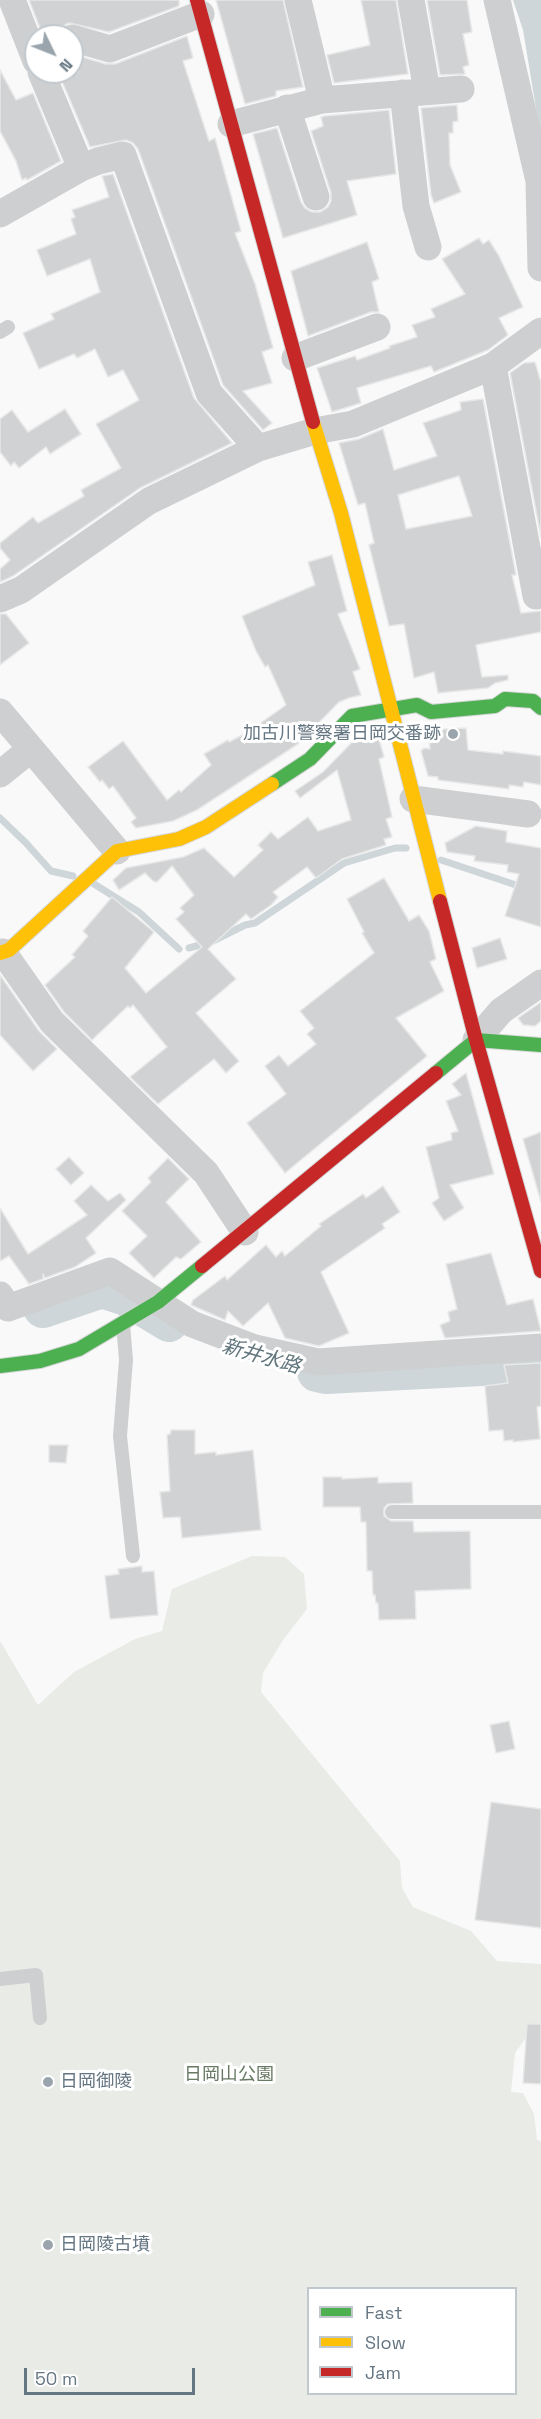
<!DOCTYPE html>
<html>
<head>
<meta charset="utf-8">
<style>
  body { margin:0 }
  #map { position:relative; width:541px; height:2419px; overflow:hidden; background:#f9f9f9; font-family:"Space Grotesk",sans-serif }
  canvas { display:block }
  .legend { position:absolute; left:307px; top:2287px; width:210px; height:108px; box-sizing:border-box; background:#fff; border:2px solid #c1c8cd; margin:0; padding:8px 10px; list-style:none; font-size:18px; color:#657683 }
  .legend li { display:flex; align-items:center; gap:12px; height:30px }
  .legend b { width:30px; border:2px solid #c1c8cd }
  .north { position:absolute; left:24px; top:24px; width:60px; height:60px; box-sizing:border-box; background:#fff; border:2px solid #c1c8cd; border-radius:50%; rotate:133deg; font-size:16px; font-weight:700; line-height:24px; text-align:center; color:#657683 }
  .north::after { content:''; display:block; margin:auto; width:21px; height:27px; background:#99a4ac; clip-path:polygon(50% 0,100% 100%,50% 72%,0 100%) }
  .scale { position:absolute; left:24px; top:2368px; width:171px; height:27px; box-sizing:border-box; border:3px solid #657683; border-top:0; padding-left:8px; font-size:18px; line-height:21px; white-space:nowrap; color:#657683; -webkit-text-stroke:4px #fff; paint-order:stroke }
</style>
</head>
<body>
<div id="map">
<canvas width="541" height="2419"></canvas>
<ul class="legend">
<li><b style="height:8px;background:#4caf50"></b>Fast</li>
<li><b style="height:8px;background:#ffc107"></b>Slow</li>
<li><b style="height:8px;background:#c62828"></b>Jam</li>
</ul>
<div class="north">N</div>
<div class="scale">50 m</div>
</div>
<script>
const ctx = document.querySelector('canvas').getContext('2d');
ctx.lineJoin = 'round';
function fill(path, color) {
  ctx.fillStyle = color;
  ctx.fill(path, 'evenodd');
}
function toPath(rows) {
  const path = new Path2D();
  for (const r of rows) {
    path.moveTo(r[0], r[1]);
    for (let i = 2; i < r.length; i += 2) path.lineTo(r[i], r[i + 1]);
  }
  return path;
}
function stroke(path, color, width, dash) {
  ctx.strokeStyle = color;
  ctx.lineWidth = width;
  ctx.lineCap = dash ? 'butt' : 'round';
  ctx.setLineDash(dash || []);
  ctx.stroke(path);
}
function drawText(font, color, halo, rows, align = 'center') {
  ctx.font = font + ' "Space Grotesk","Noto Sans JP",sans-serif';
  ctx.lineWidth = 6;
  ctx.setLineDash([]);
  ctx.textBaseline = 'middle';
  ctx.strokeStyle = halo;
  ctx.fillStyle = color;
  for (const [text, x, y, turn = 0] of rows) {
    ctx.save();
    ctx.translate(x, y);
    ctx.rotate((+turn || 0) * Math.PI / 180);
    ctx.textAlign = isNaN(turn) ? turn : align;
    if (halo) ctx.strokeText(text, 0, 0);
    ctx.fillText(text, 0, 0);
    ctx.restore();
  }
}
fill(toPath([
  [252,1556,285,1557,304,1574,307,1609,283,1640,263,1673,261,1692,400,1861,402,1888,413,1907,471,1931,497,1961,541,1964,541,2037,525,2039,515,2053,511,2092,523,2093,534,2114,537,2140,541,2141,541,2419,0,2419,0,1641,38,1705,74,1672,135,1639,162,1631,172,1589],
  [308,2288,516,2288,516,2394,308,2394]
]), '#e8ebe6');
fill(toPath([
  [513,0,541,0,541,139,523,30]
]), '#ced6d9');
stroke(toPath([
  [0,818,26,843,51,871,73,876],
  [441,860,522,887],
  [94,884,139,912,179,949],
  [189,948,211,942,245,925,255,923,344,863,395,848,406,848]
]), '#ced6d9', 7);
stroke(toPath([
  [43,1308,102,1288,126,1296,169,1322],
  [317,1372,326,1374,541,1363]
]), '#ced6d9', 40);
const building = toPath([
  [29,0,179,0,179,6,109,32,69,23,61,27,57,36,43,36,29,0],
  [216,0,283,0,303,87,276,91,276,96,245,104,216,0],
  [361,0,396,0,408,74,334,83,327,55,370,45,361,0],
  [427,0,467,0,472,32,463,34,469,65,463,67,465,74,440,75,427,0],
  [187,36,193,58,183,61,209,141,215,138,241,231,235,233,255,284,273,348,262,352,272,383,243,391,272,423,263,430,223,385,138,149,133,143,126,140,90,147,58,72,78,72,72,54,106,64,115,64,187,36],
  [0,70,16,100,33,93,61,161,27,180,26,178,22,180,16,161,0,131,0,70],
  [457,105,458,121,453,122,453,133,449,133,450,165,461,192,434,203,431,195,421,108,457,105],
  [389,110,396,174,347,181,357,215,283,238,253,134,277,128,301,202,305,208,312,212,320,212,328,207,331,201,331,193,311,131,323,126,321,117,325,116,389,110],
  [113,174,194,398,232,443,140,488,13,576,0,582,0,569,10,560,0,548,0,543,33,517,38,523,84,496,81,490,121,468,96,424,139,400,123,370,108,377,95,349,77,358,74,354,39,369,23,333,54,319,51,314,100,292,90,259,47,276,37,250,76,234,71,219,75,217,72,210,109,197,102,176,113,174],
  [479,238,483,244,489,240,499,256,523,307,499,318,508,335,488,350,434,372,431,366,357,388,361,403,332,412,317,368,355,356,357,360,390,348,389,346,417,337,412,325,435,317,431,309,465,294,442,259,479,238],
  [367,242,379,279,372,282,379,312,371,312,308,336,291,271,367,242],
  [535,362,541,382,541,537,510,373,524,363,535,362],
  [483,399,516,575,512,575,521,613,541,611,541,632,476,645,482,677,508,675,508,680,495,683,488,688,438,693,434,672,414,678,404,624,389,626,369,545,374,543,365,503,358,505,339,443,359,439,383,429,394,470,437,456,423,423,461,410,460,402,483,399],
  [459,476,472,516,406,529,398,495,459,476],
  [65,409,81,434,50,454,46,447,19,468,14,462,11,466,0,452,0,419,12,410,28,432,65,409],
  [332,555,347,611,338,614,360,669,353,672,361,695,349,698,339,702,298,744,197,810,173,821,136,828,131,822,136,818,113,786,109,789,102,780,100,782,88,767,123,741,167,800,179,790,181,792,211,765,204,754,228,740,229,742,248,732,286,705,268,665,265,667,256,651,242,616,315,585,308,562,332,555],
  [0,614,6,614,29,643,0,665,0,614],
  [466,728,468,750,503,754,503,751,541,756,541,785,524,782,523,787,509,785,509,789,438,780,438,777,428,776,421,751,424,748,430,749,428,730,466,728],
  [377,731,384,757,379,759,392,817,386,819,392,837,384,839,386,845,342,859,316,878,307,867,273,892,278,897,271,905,251,919,246,914,208,949,236,979,196,1013,239,1061,226,1073,214,1059,158,1104,130,1077,167,1047,133,1005,130,1008,128,1006,92,1040,64,1012,45,985,75,957,72,955,88,936,83,931,112,897,154,932,125,968,146,993,202,947,176,919,184,912,180,908,194,895,172,866,157,882,153,881,145,873,119,890,113,880,126,868,183,857,204,848,234,877,263,850,258,845,271,832,278,839,308,817,318,831,351,820,337,770,300,798,295,791,323,772,361,733,377,731],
  [476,826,507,831,506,842,541,848,541,927,505,916,519,874,507,872,508,865,474,861,475,856,447,852,445,843,476,826],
  [384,878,409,921,419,915,429,931,436,959,430,962,444,991,396,1018,427,1056,285,1173,247,1123,286,1094,265,1066,279,1055,288,1066,316,1044,307,1034,314,1028,300,1011,374,953,362,933,364,932,347,899,384,878],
  [500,938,507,959,477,968,472,948,500,938],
  [0,975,39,1031,57,1049,33,1071,0,1035,0,975],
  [541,1002,541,1021,535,1026,523,1025,518,1018,541,1002],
  [466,1073,494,1174,450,1185,464,1208,444,1221,432,1203,439,1198,426,1147,452,1140,451,1133,458,1131,446,1101,461,1095,452,1084,466,1073],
  [541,1132,541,1202,523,1139,541,1132],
  [69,1157,84,1173,71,1185,56,1169,69,1157],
  [168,1158,189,1179,166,1202,201,1242,181,1259,176,1257,154,1278,129,1253,147,1236,122,1211,151,1182,148,1178,168,1158],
  [91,1185,108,1201,120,1193,126,1200,86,1238,96,1253,75,1267,45,1278,43,1274,43,1279,29,1284,9,1256,0,1261,0,1208,28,1254,87,1215,74,1201,91,1185],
  [383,1186,400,1212,382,1224,385,1228,321,1272,349,1333,319,1346,285,1338,268,1303,243,1326,228,1311,225,1320,191,1305,193,1300,225,1276,227,1280,266,1245,276,1257,282,1251,285,1256,321,1226,319,1224,363,1194,366,1198,383,1186],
  [491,1253,507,1305,533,1299,541,1331,445,1338,440,1325,450,1321,448,1312,457,1309,446,1264,491,1253],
  [541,1363,541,1406,537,1407,540,1439,513,1442,513,1440,504,1441,503,1430,489,1431,485,1386,508,1383,504,1365,541,1363],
  [171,1430,195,1430,195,1454,216,1452,216,1455,253,1450,261,1530,182,1538,180,1517,163,1518,160,1492,170,1491,167,1435,170,1434,171,1430],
  [49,1445,68,1445,66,1463,49,1462,49,1445],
  [323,1477,342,1477,342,1479,378,1477,378,1483,412,1482,413,1503,388,1504,384,1508,384,1516,391,1521,413,1521,414,1532,470,1531,471,1589,415,1591,416,1619,379,1620,378,1603,376,1603,375,1595,373,1595,372,1571,367,1571,366,1522,361,1522,360,1507,323,1507,323,1477],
  [142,1566,142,1572,154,1571,158,1615,110,1619,105,1576,119,1574,118,1569,142,1566],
  [509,1721,515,1749,496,1753,490,1725,509,1721],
  [491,1802,541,1809,541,1928,475,1920,491,1802],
  [527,2024,541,2024,541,2084,523,2083,527,2024]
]);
fill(building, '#d0d2d3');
stroke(building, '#e8e8e8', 1.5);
const fast = toPath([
  [272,784,310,759,352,716,417,705,431,712,495,706,505,699,533,701,541,708],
  [436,1073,476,1040,541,1045],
  [0,1366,40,1361,79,1349,158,1302,202,1266]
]);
const slow = toPath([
  [313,422,341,513,440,901],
  [0,953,9,950,117,851,179,839,206,827,272,784]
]);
const jam = toPath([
  [197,0,313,422],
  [440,901,476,1040,541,1271],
  [202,1266,436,1073]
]);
stroke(fast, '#d5d6d7', 16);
stroke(slow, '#d5d6d7', 16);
stroke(jam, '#d5d6d7', 16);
stroke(toPath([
  [0,332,8,327],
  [123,1324,126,1360,120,1436,133,1556],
  [392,1512,541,1512],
  [0,1979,36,1975,40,2018]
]), '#cecfd0', 14);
stroke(toPath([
  [12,0,36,61],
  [298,0,322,100],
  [411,0,427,91],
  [497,0,539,181,541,268],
  [72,38,110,49,201,14],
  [41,72,81,168],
  [403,93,416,206,428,247],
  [287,108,316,197],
  [231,124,322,100,461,89],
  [0,214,81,168,98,161,123,155,209,393,258,448],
  [295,358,377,327],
  [493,366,536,596],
  [0,599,21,590,149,501,258,448,315,431,353,424,493,366,541,331],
  [0,712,117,851],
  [0,774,31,749],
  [413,799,528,814],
  [3,952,52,1022,206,1173,245,1232],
  [476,1040,501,1011,541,983],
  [0,1295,8,1308,110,1271,192,1324,255,1348,318,1362,541,1347]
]), '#cecfd0', 27);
stroke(fast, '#4caf50', 14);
stroke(slow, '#ffc107', 14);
stroke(jam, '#c62828', 14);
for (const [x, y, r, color] of [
  [453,734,6,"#99a4ac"],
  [48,2082,6,"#99a4ac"],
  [48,2245,6,"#99a4ac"]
]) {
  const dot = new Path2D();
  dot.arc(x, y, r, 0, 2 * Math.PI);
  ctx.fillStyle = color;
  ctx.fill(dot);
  stroke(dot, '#fff', 2);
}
drawText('18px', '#657683', '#fff', [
  ["加古川警察署日岡交番跡",441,734,"right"],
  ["日岡御陵",60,2082],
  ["日岡陵古墳",60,2245]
], 'left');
drawText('18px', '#687a64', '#fff', [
  ["日岡山公園",229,2075]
]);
drawText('italic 20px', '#60757c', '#fff', [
  ["新井水路",261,1357,16]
]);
</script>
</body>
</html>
